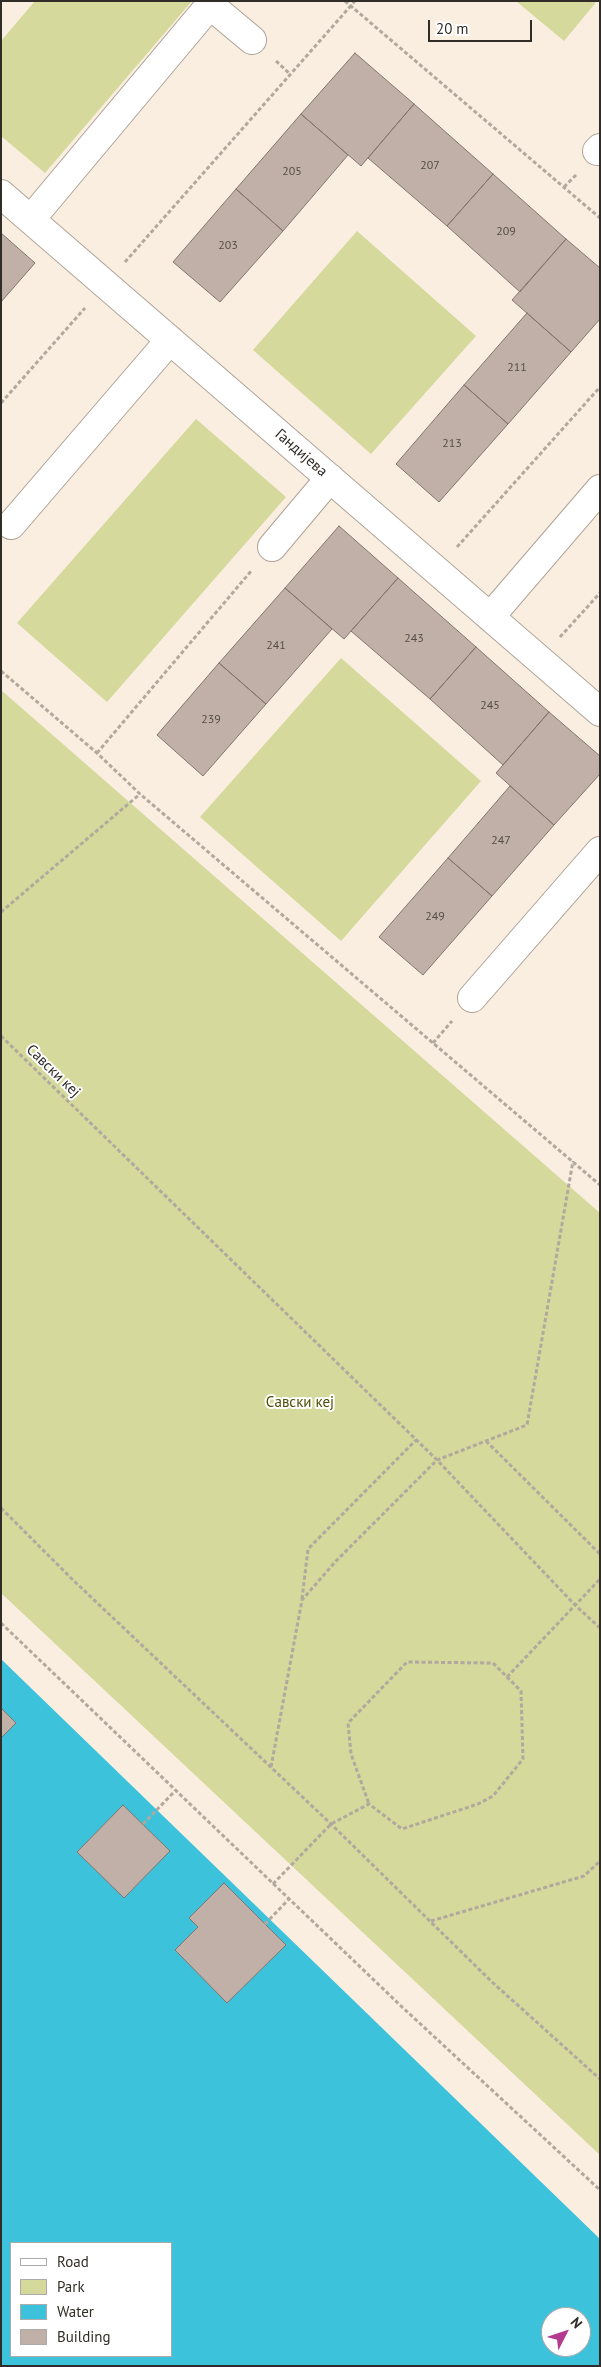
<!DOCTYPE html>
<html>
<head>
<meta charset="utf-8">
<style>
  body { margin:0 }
  #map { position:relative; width:601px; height:2367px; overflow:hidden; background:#f9eee0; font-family:"PT Sans",sans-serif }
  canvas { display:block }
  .frame { position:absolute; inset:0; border:2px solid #302c27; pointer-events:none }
  .legend { position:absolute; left:10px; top:2242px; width:162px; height:115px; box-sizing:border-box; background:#fff; border:1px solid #acaba9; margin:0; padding:6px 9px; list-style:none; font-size:15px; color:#302c27 }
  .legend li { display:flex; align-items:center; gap:10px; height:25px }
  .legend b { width:25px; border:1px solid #acaba9 }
  .north { position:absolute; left:541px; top:2307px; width:50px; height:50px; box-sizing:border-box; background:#fff; border:1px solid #acaba9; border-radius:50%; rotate:49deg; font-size:14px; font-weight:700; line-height:20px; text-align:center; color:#302c27 }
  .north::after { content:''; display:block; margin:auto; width:18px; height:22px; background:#b33b8f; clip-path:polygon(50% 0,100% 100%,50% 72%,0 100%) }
  .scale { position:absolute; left:428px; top:20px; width:104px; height:22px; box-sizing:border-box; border:2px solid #302c27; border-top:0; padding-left:6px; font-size:15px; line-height:18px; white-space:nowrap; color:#302c27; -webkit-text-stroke:4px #fff; paint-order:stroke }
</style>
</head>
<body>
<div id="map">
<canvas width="601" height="2367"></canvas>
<div class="frame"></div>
<ul class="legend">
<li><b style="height:6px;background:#fff"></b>Road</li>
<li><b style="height:14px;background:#d5d99c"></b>Park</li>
<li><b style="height:14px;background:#3dc2dc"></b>Water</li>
<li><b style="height:14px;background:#c1b0a8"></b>Building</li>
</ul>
<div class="north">N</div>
<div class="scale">20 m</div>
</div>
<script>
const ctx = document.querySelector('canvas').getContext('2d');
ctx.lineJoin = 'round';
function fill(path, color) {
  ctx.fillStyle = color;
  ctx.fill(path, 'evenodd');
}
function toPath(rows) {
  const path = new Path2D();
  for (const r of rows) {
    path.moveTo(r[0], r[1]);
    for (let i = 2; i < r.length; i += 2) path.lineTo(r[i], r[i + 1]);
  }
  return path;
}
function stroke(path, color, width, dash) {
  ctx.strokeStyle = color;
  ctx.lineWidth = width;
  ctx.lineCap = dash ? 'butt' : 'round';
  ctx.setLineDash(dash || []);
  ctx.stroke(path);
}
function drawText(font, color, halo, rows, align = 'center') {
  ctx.font = font + ' "PT Sans",sans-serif';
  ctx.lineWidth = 4;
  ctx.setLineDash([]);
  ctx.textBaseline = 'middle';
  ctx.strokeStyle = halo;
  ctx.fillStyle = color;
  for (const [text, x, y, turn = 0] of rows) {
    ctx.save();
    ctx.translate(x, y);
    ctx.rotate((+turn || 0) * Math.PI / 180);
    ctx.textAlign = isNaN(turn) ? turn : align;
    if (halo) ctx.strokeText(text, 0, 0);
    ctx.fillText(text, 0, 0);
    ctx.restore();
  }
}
fill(toPath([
  [35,1,192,1,45,173,1,136,1,41],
  [516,1,597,1,564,41],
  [357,231,476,336,371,454,253,350],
  [196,419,286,497,107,702,17,623],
  [341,658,481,781,341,941,200,817],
  [1,690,600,1213,600,2155,1,1593]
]), '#d5d99c');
fill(toPath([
  [1,1659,600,2239,600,2366,1,2366],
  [11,2243,171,2243,171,2356,11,2356],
  [551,2317,581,2317,581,2347,551,2347]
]), '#3dc2dc');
const building = toPath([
  [355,53,414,104,361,166,301,114,355,53],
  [414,104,493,174,447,226,368,158,414,104],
  [301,114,348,155,283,231,236,189,301,114],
  [493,174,566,239,520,292,447,226,493,174],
  [236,189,283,231,220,302,173,262,236,189],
  [1,233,35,263,1,302,1,233],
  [566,239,600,268,600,319,571,352,512,300,566,239],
  [527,313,571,352,508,424,464,385,527,313],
  [464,385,508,424,439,502,396,464,464,385],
  [339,526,398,578,344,639,285,588,339,526],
  [398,578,476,647,430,699,351,631,398,578],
  [285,588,332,629,266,704,219,663,285,588],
  [476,647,549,712,503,765,430,699,476,647],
  [219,663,266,704,203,776,157,735,219,663],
  [549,712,600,756,600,774,554,825,496,773,549,712],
  [510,786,554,825,492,896,448,858,510,786],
  [448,858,492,896,423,975,379,937,448,858],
  [1,1708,16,1723,1,1738,1,1708],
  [123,1805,170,1851,124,1898,77,1852,123,1805],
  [224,1883,286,1945,227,2003,175,1950,198,1927,189,1918,224,1883]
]);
fill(building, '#c1b0a8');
stroke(building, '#83746d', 1);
const minor = toPath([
  [597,151,600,148],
  [1,194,600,712],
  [31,219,210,5,252,40],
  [11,525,170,340],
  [272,547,330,478],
  [490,617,600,489],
  [472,998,600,851]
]);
stroke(minor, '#aea396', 30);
stroke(toPath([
  [345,1,600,218],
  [276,61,290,74],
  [564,187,577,174],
  [125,262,355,1],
  [1,403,85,308],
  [457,547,600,387],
  [560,637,600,593],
  [1,671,97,753,140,794,600,1185],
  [97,753,252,570],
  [1,912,140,794],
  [1,1036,437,1460,575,1605,600,1628],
  [433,1043,452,1021],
  [486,1441,600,1554],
  [1,1508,74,1581,331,1824,492,1982,600,2079],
  [302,1599,308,1549,416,1440],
  [1,1623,401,2006,600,2190],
  [507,1677,600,1579],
  [271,1767,302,1600,336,1561,437,1460,527,1425,573,1161],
  [143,1824,176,1790],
  [273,1884,331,1824,369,1804,402,1829,478,1804,493,1796,523,1759,521,1691,493,1663,407,1662,348,1723,351,1754,369,1804],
  [431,1921,584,1876,600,1861],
  [265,1924,289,1899]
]), '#b1a89e', 3, [4, 2.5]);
stroke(minor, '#fff', 28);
drawText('12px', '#544d47', null, [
  ["207",430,166],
  ["205",292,172],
  ["209",506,232],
  ["203",228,246],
  ["211",517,368],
  ["213",452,444],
  ["243",414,639],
  ["241",276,646],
  ["245",490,706],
  ["239",211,720],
  ["247",501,841],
  ["249",435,917]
]);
drawText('15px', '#302c27', '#fff', [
  ["Гандијева",301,453,41],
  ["Савски кеј",53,1071,44]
]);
drawText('15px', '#4e4f05', '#fff', [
  ["Савски кеј",300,1403]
]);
</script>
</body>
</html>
